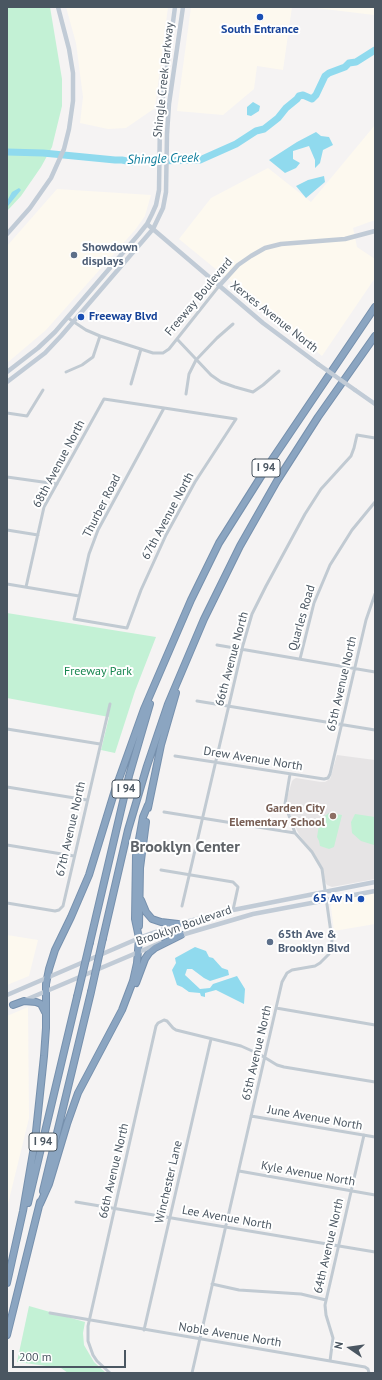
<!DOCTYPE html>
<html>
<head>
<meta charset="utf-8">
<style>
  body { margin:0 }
  #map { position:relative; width:382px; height:1380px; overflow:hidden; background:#f5f3f3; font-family:"PT Sans",sans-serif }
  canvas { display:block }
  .frame { position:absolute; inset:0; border:8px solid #4a5661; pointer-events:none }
  .north { position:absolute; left:330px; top:1328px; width:40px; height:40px; -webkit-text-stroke:3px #fff; paint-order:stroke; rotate:283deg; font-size:11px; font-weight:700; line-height:16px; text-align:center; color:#4a5661 }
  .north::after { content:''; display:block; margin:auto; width:14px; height:18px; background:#4a5661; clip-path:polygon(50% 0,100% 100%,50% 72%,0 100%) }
  .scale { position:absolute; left:12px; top:1350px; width:114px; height:18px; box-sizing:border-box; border:2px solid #4a5661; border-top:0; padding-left:5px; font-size:12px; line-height:14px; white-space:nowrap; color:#4a5661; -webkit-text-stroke:3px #fff; paint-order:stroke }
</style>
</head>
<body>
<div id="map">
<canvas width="382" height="1380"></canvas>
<div class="frame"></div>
<div class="north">N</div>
<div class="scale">200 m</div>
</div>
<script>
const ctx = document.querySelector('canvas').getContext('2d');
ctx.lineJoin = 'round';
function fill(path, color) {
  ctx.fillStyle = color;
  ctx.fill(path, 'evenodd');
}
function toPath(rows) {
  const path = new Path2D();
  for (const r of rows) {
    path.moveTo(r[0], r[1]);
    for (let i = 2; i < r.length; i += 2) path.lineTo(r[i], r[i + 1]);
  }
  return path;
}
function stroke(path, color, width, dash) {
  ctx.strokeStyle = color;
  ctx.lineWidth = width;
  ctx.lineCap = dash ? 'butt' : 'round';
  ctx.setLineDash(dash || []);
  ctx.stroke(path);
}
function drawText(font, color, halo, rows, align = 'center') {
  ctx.font = font + ' "PT Sans",sans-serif';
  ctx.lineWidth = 4;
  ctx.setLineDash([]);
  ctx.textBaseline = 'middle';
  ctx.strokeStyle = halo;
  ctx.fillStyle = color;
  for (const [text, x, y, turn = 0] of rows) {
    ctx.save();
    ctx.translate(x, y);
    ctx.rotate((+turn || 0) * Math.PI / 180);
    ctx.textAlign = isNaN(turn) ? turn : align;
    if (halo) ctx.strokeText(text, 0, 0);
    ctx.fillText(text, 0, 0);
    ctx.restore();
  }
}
fill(toPath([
  [66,7,168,7,155,108,126,128,108,129,80,123,83,97,76,43],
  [191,7,292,7,283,70,257,66,254,89,223,115,177,111],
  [308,7,375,7,375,15,374,15],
  [375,125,375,220,353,228,357,247,375,259,375,278,322,356,179,239,211,198,268,168,311,202],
  [57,189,151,195,145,216,135,230,46,330,7,363,7,246],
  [375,893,375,924,334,931,331,907,332,903,337,900],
  [7,935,38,940,29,976,7,985],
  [28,1007,29,1118,7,1208,7,1016]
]), '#fdf9ef');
fill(toPath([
  [337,755,375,760,375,879,332,887,327,885,325,882,323,872,315,855,300,836,293,823,288,809,287,798,292,781,294,779,296,778,321,782,325,782,330,779]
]), '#e6e4e5');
fill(toPath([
  [7,7,50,7,62,79,62,106,52,147,41,167,21,196,7,211],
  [7,613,156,637,135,691,115,753,101,750,109,717,7,698],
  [329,813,342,815,334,847,329,849,320,846,319,841,317,837,320,819],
  [355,814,375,817,375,844,374,845,361,841,352,833,351,822],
  [29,1306,85,1322,83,1333,84,1345,94,1362,106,1373,68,1373,61,1368,17,1362]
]), '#c3f1d5');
fill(toPath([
  [253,102,260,106,259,111,251,116,247,115,247,107],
  [316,132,321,136,329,137,333,145,323,150,320,163,315,168,315,160,309,146,293,151,293,159,300,163,296,168,285,173,269,160,297,142],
  [324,176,325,182,306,198,296,186,308,180],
  [19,188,21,190,8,206,7,201,12,192],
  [195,947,206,951,209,957,213,958,222,968,228,970,229,975,210,981,204,978,192,969,187,969,185,975,200,989,210,988,213,984,237,976,245,989,244,1004,216,990,205,993,205,997,201,996,200,993,189,992,182,987,177,985,172,970,176,963,175,958]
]), '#90daee');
stroke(toPath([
  [7,152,43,153,115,160,122,160,132,162,141,160,153,161,200,160,236,144,256,131,264,129,278,118,286,108,297,99,299,96,303,95,312,99,316,95,325,76,329,73,345,67,349,63,356,62,375,50]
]), '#90daee', 7);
const highway = toPath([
  [148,808,161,745,176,693],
  [141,900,146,912,152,919,161,922,178,924],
  [139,926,140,868,146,822],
  [103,938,128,830,147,766,168,704,204,619,240,546,277,481,318,417,375,336],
  [90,942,129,776,150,704],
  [136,983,145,959,149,953,155,948,181,935],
  [13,1005,24,1001,36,1002,41,1004,45,1012],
  [43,1191,91,992],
  [28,1203,77,997],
  [40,1204,49,1184,67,1124,78,1093,122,1010,133,981,137,963,139,938,135,919,136,856,143,817,148,805],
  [7,1283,23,1211,35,1141,44,1056,46,1028,46,984,49,969,55,950,71,917,89,875,115,790,144,709,191,600,219,543,267,467,375,307],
  [7,1335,40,1202]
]);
stroke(highway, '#7690ad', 8);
stroke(toPath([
  [68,318,86,330,100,336,153,353,163,353,169,349,219,286],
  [177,339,211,375,221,382,235,387,253,392,263,385,279,371],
  [66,372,82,365,93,357,100,336],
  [131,384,141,349],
  [186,394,189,374,196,360,217,338,233,324],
  [7,413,27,416,43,390],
  [7,477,57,484],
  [7,530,38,535],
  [7,584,79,596],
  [26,587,44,507,104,399,164,408,236,419,195,482,166,535,141,590,127,628,74,619,89,554,98,530,164,408],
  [217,645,375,672],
  [300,659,314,603,330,565,352,530,375,502],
  [197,701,375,730],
  [7,729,100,744],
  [175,756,324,779,328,778,330,774,366,620,375,594],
  [7,787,87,800],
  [164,812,295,833],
  [7,845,74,856],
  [161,870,233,882,238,887,233,910],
  [7,903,55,911,59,910,63,906,110,704],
  [182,906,243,645,252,614,266,586,305,514,321,489,351,456,354,448,357,435,375,438],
  [276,1008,375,1025],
  [251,1116,375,1137],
  [239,1171,375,1195],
  [76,1202,375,1252],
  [212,1284,239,1290,301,1294,326,1300],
  [50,1313,365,1367,368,1369,369,1373],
  [144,1330,211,1039],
  [330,1361,333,1338,326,1315,325,1305,364,1135],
  [110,1373,97,1361,93,1355,88,1341,88,1326,156,1026,158,1023,164,1020,167,1021,173,1028,176,1030,241,1046,259,1054,277,1065,284,1067,375,1082],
  [192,1373,282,982,287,973,292,970,315,966,320,963,329,954,331,947,332,940,322,869,312,852,295,833,285,804,290,774]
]), '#c1cad2', 3);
stroke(toPath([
  [147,224,263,323,318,364],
  [7,234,30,208,51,178,64,149,69,129,73,101,73,73,69,49,58,7],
  [219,286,238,265,251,256,265,248,281,244,345,239,375,231],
  [7,372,38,348,55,332,139,234,147,224,152,214,156,205,159,190,160,119,175,7],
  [7,382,45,353,61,336,153,229,163,208,166,192,167,134,169,104,183,7],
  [355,390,375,404],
  [178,936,253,914,375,891],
  [7,995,144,936,178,924,233,910,375,882],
  [23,1001,160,943]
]), '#c1cbd6', 4.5);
stroke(highway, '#8ba5c1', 6);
const highwayBridge = toPath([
  [91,992,103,938],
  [77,997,90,942]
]);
stroke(highwayBridge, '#7690ad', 8, []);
stroke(toPath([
  [318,364,355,390]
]), '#c1cbd6', 4.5);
stroke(highwayBridge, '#8ba5c1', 6);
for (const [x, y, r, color] of [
  [260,17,4,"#1a4fb4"],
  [74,255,4,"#5c6f8a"],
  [81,317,4,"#1a4fb4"],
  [333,816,4,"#8d6e63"],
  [361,899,4,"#1a4fb4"],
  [270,942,4,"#5c6f8a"]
]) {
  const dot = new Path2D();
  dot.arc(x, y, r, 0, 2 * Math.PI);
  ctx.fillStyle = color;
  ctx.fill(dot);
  stroke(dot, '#fff', 1.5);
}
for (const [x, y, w] of [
  [266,468,28],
  [126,789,28],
  [43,1142,28]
]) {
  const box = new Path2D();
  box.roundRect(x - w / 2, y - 9, w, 18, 3);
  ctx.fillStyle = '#fff';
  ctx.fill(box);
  stroke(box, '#4a5661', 1);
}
drawText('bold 11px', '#4a5661', null, [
  ["I 94",266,468],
  ["I 94",126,789],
  ["I 94",43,1142]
]);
drawText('bold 12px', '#164399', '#fff', [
  ["South Entrance",260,30],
  ["Freeway Blvd",89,317,"left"],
  ["65 Av N",353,899,"right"]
]);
drawText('12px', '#4a5661', '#fff', [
  ["Shingle Creek Parkway",164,80,-84],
  ["Freeway Boulevard",199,297,-50],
  ["Xerxes Avenue North",274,317,38],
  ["68th Avenue North",59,464,-62],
  ["Thurber Road",102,506,-63],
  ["67th Avenue North",168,516,-62],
  ["Quarles Road",302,618,-74],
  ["66th Avenue North",232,659,-75],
  ["65th Avenue North",342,684,-77],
  ["Drew Avenue North",253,759,9],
  ["67th Avenue North",71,829,-77],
  ["Brooklyn Boulevard",184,926,-19],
  ["65th Avenue North",257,1053,-77],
  ["June Avenue North",315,1118,10],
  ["66th Avenue North",114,1171,-77],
  ["Kyle Avenue North",308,1174,10],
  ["Winchester Lane",169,1182,-77],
  ["Lee Avenue North",227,1218,10],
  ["64th Avenue North",329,1246,-77],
  ["Noble Avenue North",230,1335,9]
]);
drawText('bold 12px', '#4e5e75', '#fff', [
  ["Showdown",82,248],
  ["displays",82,262],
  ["65th Ave &",278,935],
  ["Brooklyn Blvd",278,949]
], 'left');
drawText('12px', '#17864f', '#fff', [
  ["Freeway Park",98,672]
]);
drawText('bold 12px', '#785e54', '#fff', [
  ["Garden City",325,809],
  ["Elementary School",325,823]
], 'right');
drawText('italic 13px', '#0c7c9b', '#fff', [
  ["Shingle Creek",163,159,-2]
]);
drawText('bold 16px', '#5f6368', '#fff', [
  ["Brooklyn Center",185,847]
]);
</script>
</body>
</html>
